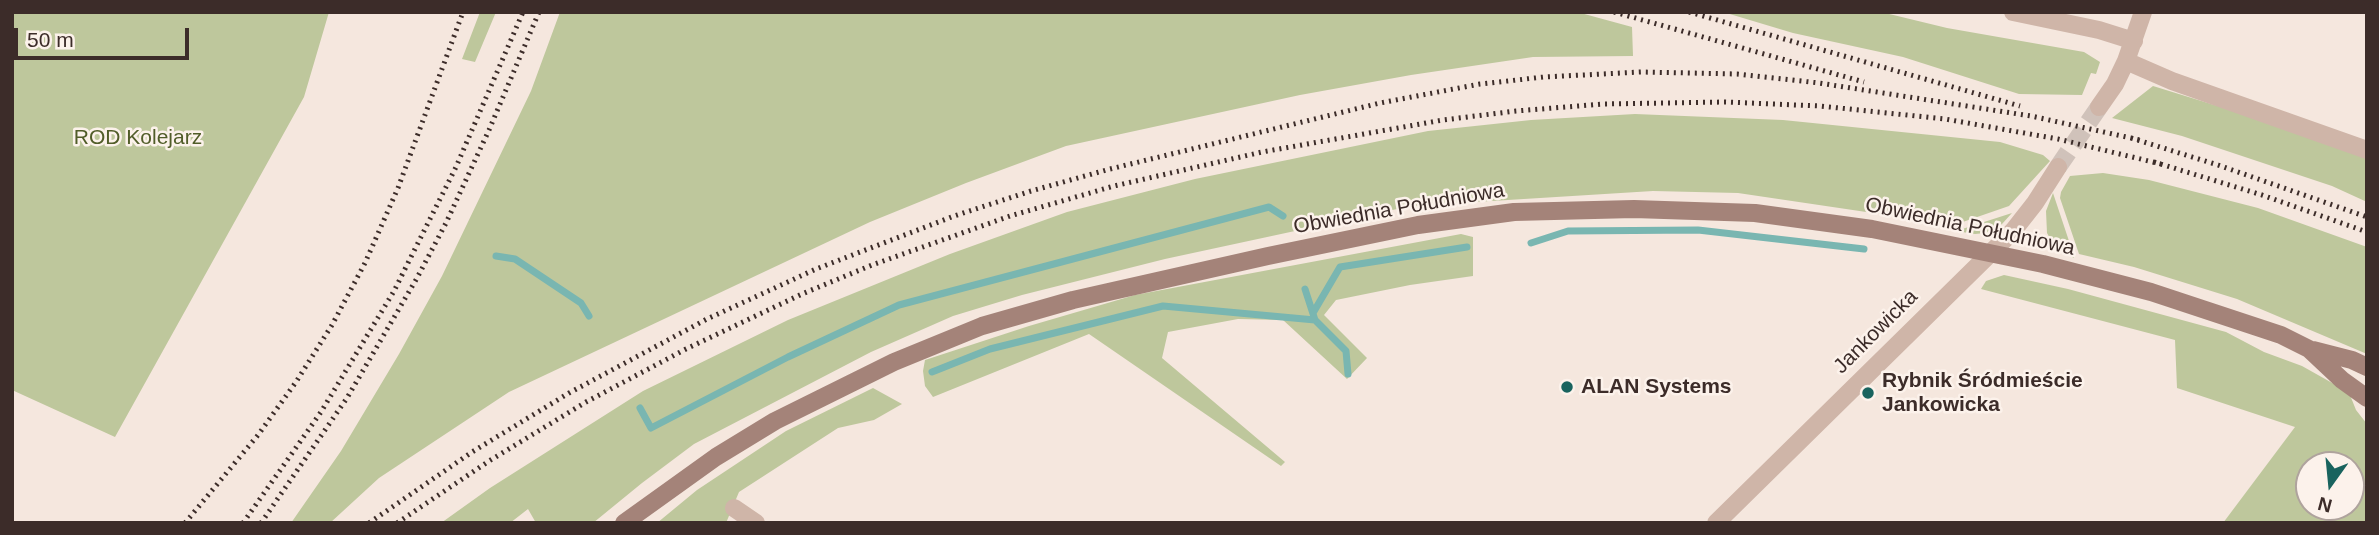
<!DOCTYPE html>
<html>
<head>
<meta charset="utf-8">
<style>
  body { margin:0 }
  #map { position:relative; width:2379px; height:535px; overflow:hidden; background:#f5e7de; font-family:Arial,sans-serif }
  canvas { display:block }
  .frame { position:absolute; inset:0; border:14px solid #3c2c29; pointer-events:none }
  .north { position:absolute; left:2295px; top:451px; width:70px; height:70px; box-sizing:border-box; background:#fcf2eb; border:2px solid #afa39d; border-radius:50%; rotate:195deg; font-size:19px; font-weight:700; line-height:28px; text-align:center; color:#3c2c29 }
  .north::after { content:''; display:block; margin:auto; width:24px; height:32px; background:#19635e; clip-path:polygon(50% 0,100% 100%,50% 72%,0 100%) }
  .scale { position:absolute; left:14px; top:28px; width:175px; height:32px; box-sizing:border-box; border:4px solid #3c2c29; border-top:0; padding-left:9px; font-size:21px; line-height:24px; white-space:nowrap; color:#3c2c29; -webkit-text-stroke:5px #fcf2eb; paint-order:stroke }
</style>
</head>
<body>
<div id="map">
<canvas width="2379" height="535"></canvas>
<div class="frame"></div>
<div class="north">N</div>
<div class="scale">50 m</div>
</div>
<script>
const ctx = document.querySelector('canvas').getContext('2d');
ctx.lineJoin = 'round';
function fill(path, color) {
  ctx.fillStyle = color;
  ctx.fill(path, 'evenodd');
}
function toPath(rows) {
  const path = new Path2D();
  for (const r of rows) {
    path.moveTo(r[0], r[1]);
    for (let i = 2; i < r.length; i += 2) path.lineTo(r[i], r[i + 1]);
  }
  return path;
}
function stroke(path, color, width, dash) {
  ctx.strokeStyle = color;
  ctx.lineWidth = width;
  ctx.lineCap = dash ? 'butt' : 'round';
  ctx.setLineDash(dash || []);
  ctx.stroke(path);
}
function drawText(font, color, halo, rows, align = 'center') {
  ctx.font = font + ' Arial,sans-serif';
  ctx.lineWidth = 5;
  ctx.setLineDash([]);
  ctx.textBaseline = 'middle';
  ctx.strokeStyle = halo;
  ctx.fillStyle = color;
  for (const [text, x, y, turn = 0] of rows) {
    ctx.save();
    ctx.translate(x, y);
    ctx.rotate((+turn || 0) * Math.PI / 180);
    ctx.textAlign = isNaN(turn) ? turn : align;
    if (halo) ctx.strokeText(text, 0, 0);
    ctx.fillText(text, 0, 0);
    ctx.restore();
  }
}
fill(toPath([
  [12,12,329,12,304,97,115,437,12,390],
  [480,12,496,12,475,62,462,59],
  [560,12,1577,12,1632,27,1633,56,1533,57,1411,75,1300,95,1066,146,966,183,870,222,509,392,379,478,330,523,291,523,341,451,399,354,442,276,531,91],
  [1723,12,1881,12,1947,28,2084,52,2100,62,2096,74,2091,73,2082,95,2019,94,1903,57,1793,33],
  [2153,86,2292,129,2367,157,2367,202,2332,186,2182,136,2112,118],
  [1635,114,1783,120,2000,142,2043,155,2050,161,2009,206,1954,225,1738,193,1653,191,1411,206,1165,259,1022,295,953,316,871,352,694,444,642,483,593,523,536,523,528,509,510,523,441,523,490,488,643,391,788,320,950,254,1067,212,1195,179,1428,131,1531,120],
  [2103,173,2149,180,2258,208,2367,247,2367,354,2237,299,2134,267,2079,254,2060,198,2061,192,2070,176],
  [2053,193,2074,256,2074,258,2056,249,2047,233,2046,211],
  [2012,213,2002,224,1985,233,1975,234,1956,231],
  [1461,234,1473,237,1473,276,1410,285,1336,300,1324,315,1367,358,1347,379,1283,320,1238,319,1168,332,1162,358,1285,462,1281,466,1089,334,933,397,925,386,923,371,925,360,1029,326,1135,295],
  [2004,275,2068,289,2226,332,2264,352,2302,366,2334,384,2350,395,2356,410,2367,424,2367,523,2223,523,2295,427,2177,388,2175,340,1981,289,1986,281],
  [2309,465,2351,465,2351,507,2309,507],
  [873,388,902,404,874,420,838,428,739,492,726,523,657,523,697,490,786,431]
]), '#bec79c');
stroke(toPath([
  [1531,243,1568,231,1698,230,1864,249],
  [496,256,515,259,581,303,589,316],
  [1305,289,1315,320,1346,351,1348,374],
  [1313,313,1340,267,1467,247],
  [932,372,990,349,1163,306,1315,320],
  [640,408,651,428,788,357,899,305,1269,207,1283,216]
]), '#79b6b1', 7);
stroke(toPath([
  [2058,167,2099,107]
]), '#d0c2ba', 18, [18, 9]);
stroke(toPath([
  [2013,12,2099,30,2134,41],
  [2126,61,2172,81,2367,150],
  [2099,107,2115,84,2126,61,2143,12],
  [734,508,756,523],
  [1716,523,2013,231,2035,203,2058,167]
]), '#cfb5a8', 18);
stroke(toPath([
  [2313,350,2352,360,2367,367],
  [624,523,716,457,775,421,894,362,982,326,1073,300,1268,256,1418,225,1514,212,1634,209,1755,213,1872,229,2043,264,2151,292,2281,335,2309,349,2342,380,2367,398]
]), '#a48379', 18);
stroke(toPath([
  [1614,12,1864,82],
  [1689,12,2020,106],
  [2131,138,2218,165,2367,217],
  [2154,162,2262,195,2367,232],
  [185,523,258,435,296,382,332,325,365,263,398,188,463,12],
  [243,523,321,412,394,291,456,167,523,12],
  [261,523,347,398,417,278,446,223,489,130,539,12],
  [369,523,472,452,569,393,707,319,816,269,954,216,1031,191,1110,169,1380,103,1480,84,1544,77,1641,72,1737,74,1819,83,2031,116,2140,140],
  [397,523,489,461,586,402,686,349,802,294,872,265,1010,216,1114,186,1262,152,1443,120,1516,111,1603,104,1726,102,1820,106,1945,119,2058,139,2161,164]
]), '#3c2c29', 5, [2, 5]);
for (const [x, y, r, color] of [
  [1567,387,7,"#19635e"],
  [1868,393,7,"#19635e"]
]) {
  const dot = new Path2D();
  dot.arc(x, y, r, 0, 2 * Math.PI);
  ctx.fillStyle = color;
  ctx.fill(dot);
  stroke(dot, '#fcf2eb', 2.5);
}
drawText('21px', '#515d29', '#fcf2eb', [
  ["ROD Kolejarz",138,138]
]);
drawText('21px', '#3c2c29', '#fcf2eb', [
  ["Obwiednia Południowa",1399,209,-10],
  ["Obwiednia Południowa",1970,227,12],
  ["Jankowicka",1876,332,-45]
]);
drawText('bold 21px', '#3c2c29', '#fcf2eb', [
  ["Rybnik Śródmieście",1882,381],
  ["Jankowicka",1882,405],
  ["ALAN Systems",1581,387]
], 'left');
</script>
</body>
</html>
